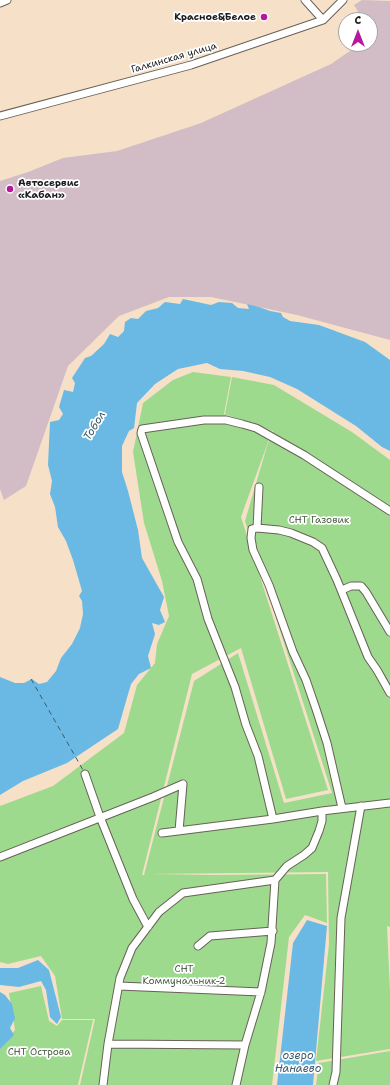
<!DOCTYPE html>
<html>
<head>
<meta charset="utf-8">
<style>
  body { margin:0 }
  #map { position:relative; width:390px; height:1085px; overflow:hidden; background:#f6e0c7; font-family:"Shantell Sans",sans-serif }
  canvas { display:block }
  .north { position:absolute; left:338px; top:12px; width:40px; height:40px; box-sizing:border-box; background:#fff; border:1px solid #a4a4a4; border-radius:50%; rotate:0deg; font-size:11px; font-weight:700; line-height:16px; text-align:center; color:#1c1c1c }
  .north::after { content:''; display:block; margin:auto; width:14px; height:18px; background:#b5179e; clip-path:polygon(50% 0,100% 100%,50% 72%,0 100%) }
</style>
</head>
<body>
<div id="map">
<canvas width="390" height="1085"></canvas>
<div class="north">С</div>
</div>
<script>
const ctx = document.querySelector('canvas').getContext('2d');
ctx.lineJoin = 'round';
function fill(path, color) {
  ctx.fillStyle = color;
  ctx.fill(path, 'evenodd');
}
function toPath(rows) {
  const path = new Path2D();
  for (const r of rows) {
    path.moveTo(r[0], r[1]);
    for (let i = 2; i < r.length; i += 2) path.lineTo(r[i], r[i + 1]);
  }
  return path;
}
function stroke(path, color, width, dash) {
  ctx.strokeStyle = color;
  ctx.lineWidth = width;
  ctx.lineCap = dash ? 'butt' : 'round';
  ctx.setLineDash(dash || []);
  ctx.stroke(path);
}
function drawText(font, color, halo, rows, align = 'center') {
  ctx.font = font + ' "Shantell Sans",sans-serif';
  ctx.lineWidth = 3.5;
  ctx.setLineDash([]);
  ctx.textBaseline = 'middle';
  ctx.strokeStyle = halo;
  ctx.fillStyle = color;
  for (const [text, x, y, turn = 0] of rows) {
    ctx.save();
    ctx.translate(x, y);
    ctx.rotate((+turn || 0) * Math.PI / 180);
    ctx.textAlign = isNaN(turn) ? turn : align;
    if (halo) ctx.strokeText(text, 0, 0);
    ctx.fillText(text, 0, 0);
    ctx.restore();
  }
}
fill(toPath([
  [362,0,390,1,390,340,297,315,211,297,169,297,119,316,68,366,26,486,4,500,0,489,0,181,28,172,63,158,117,151,201,123,331,64,360,44,370,44,370,20,363,20,354,5]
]), '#d2bdc6');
fill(toPath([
  [193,372,231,377,224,414,272,431,241,517,328,790,286,799,241,648,192,674,142,875,144,875,194,681,238,653,284,803,332,793,245,521,267,446,273,431,225,414,232,377,274,385,352,432,390,460,390,927,387,926,390,991,390,1049,316,1061,329,944,328,872,152,874,215,875,326,874,327,923,305,915,289,937,272,1085,80,1085,95,1019,62,1019,55,976,41,956,8,964,0,962,0,806,53,786,124,733,137,685,155,663,157,644,169,616,162,581,144,523,133,452,143,403,173,380],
  [41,986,49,1021,57,1026,62,1020,93,1020,78,1085,0,1085,0,1047,15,1030,9,993],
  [390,1051,390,1085,316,1085,319,1063]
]), '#9eda8e');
fill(toPath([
  [183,299,211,305,219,302,232,303,238,308,249,309,247,304,259,307,270,311,281,313,283,317,290,321,319,325,365,342,390,360,390,451,382,447,356,426,297,389,270,377,243,371,220,369,207,363,178,369,155,384,137,403,134,428,129,431,122,446,122,472,128,491,138,530,142,558,164,597,160,610,165,622,159,625,152,623,155,634,148,656,151,668,139,674,131,684,118,729,67,763,23,781,0,795,0,677,15,683,24,683,32,679,39,684,47,682,56,671,61,658,72,644,80,628,83,614,82,601,79,596,82,591,80,584,73,560,66,541,58,527,55,507,50,494,52,481,48,465,50,422,59,420,63,414,59,407,64,390,73,392,75,383,72,378,85,358,91,356,104,344,110,334,118,337,124,331,125,322,131,318,138,319,146,311,158,308,165,302,180,304],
  [307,920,327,926,313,1085,277,1085,293,943],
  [38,960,49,970,61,1017,57,1024,50,1017,46,990,41,981,19,987,0,985,0,968,18,968],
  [0,992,5,995,12,1004,15,1018,10,1028,14,1035,0,1049]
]), '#6ab9e4');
stroke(toPath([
  [31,679,83,770]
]), '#3b5b6c', 1, [5, 4]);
const street = toPath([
  [305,0,323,20],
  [0,3,7,0],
  [0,116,191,65,323,20,343,0],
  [257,528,259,487],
  [342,590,351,586,361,586,366,592,390,632],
  [85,774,100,817,133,899,148,927],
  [342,808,327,743,316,709,306,680,293,652,269,585,253,550,251,538,252,529,257,528,279,530,291,533,313,542,322,548,337,580,368,657,377,670,390,693],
  [273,819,258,756,246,725,235,687,208,619,197,579,178,542,141,433,142,429,204,420,226,420,242,424,256,428,304,455,390,511],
  [162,833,273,819,322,811],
  [0,857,153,797,183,784,179,831],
  [198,946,210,936,273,931],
  [119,986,261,992],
  [108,1044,245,1045],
  [103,1085,108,1044,120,978,132,948,159,912,183,893,275,880],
  [236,1085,245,1045,261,992,271,943,275,880,287,866,304,855,312,848,319,831,322,821,322,811,390,803],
  [333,1085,336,1072,341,918,361,806]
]);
stroke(street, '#686158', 9);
stroke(street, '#fff', 7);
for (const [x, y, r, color] of [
  [264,17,4,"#b5179e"],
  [10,189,4,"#b5179e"]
]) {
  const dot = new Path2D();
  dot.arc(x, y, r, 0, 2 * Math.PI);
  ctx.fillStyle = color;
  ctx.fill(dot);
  stroke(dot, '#fff', 1.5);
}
drawText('bold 10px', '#1c1c1c', '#fff', [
  ["Красное&Белое",256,17],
  ["Автосервис",18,183,"left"],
  ["«Кабан»",18,195,"left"]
], 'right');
drawText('10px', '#1c1c1c', '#fff', [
  ["Галкинская улица",174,58,-16]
]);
drawText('10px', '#4a5e44', '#fff', [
  ["СНТ Газовик",319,520],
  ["СНТ",184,969],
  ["Коммунальник-2",184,981],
  ["СНТ Острова",39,1052]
]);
drawText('italic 11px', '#3b5b6c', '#fff', [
  ["Тобол",95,426,-59],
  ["озеро",298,1056],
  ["Нанаево",298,1069]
]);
</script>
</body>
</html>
